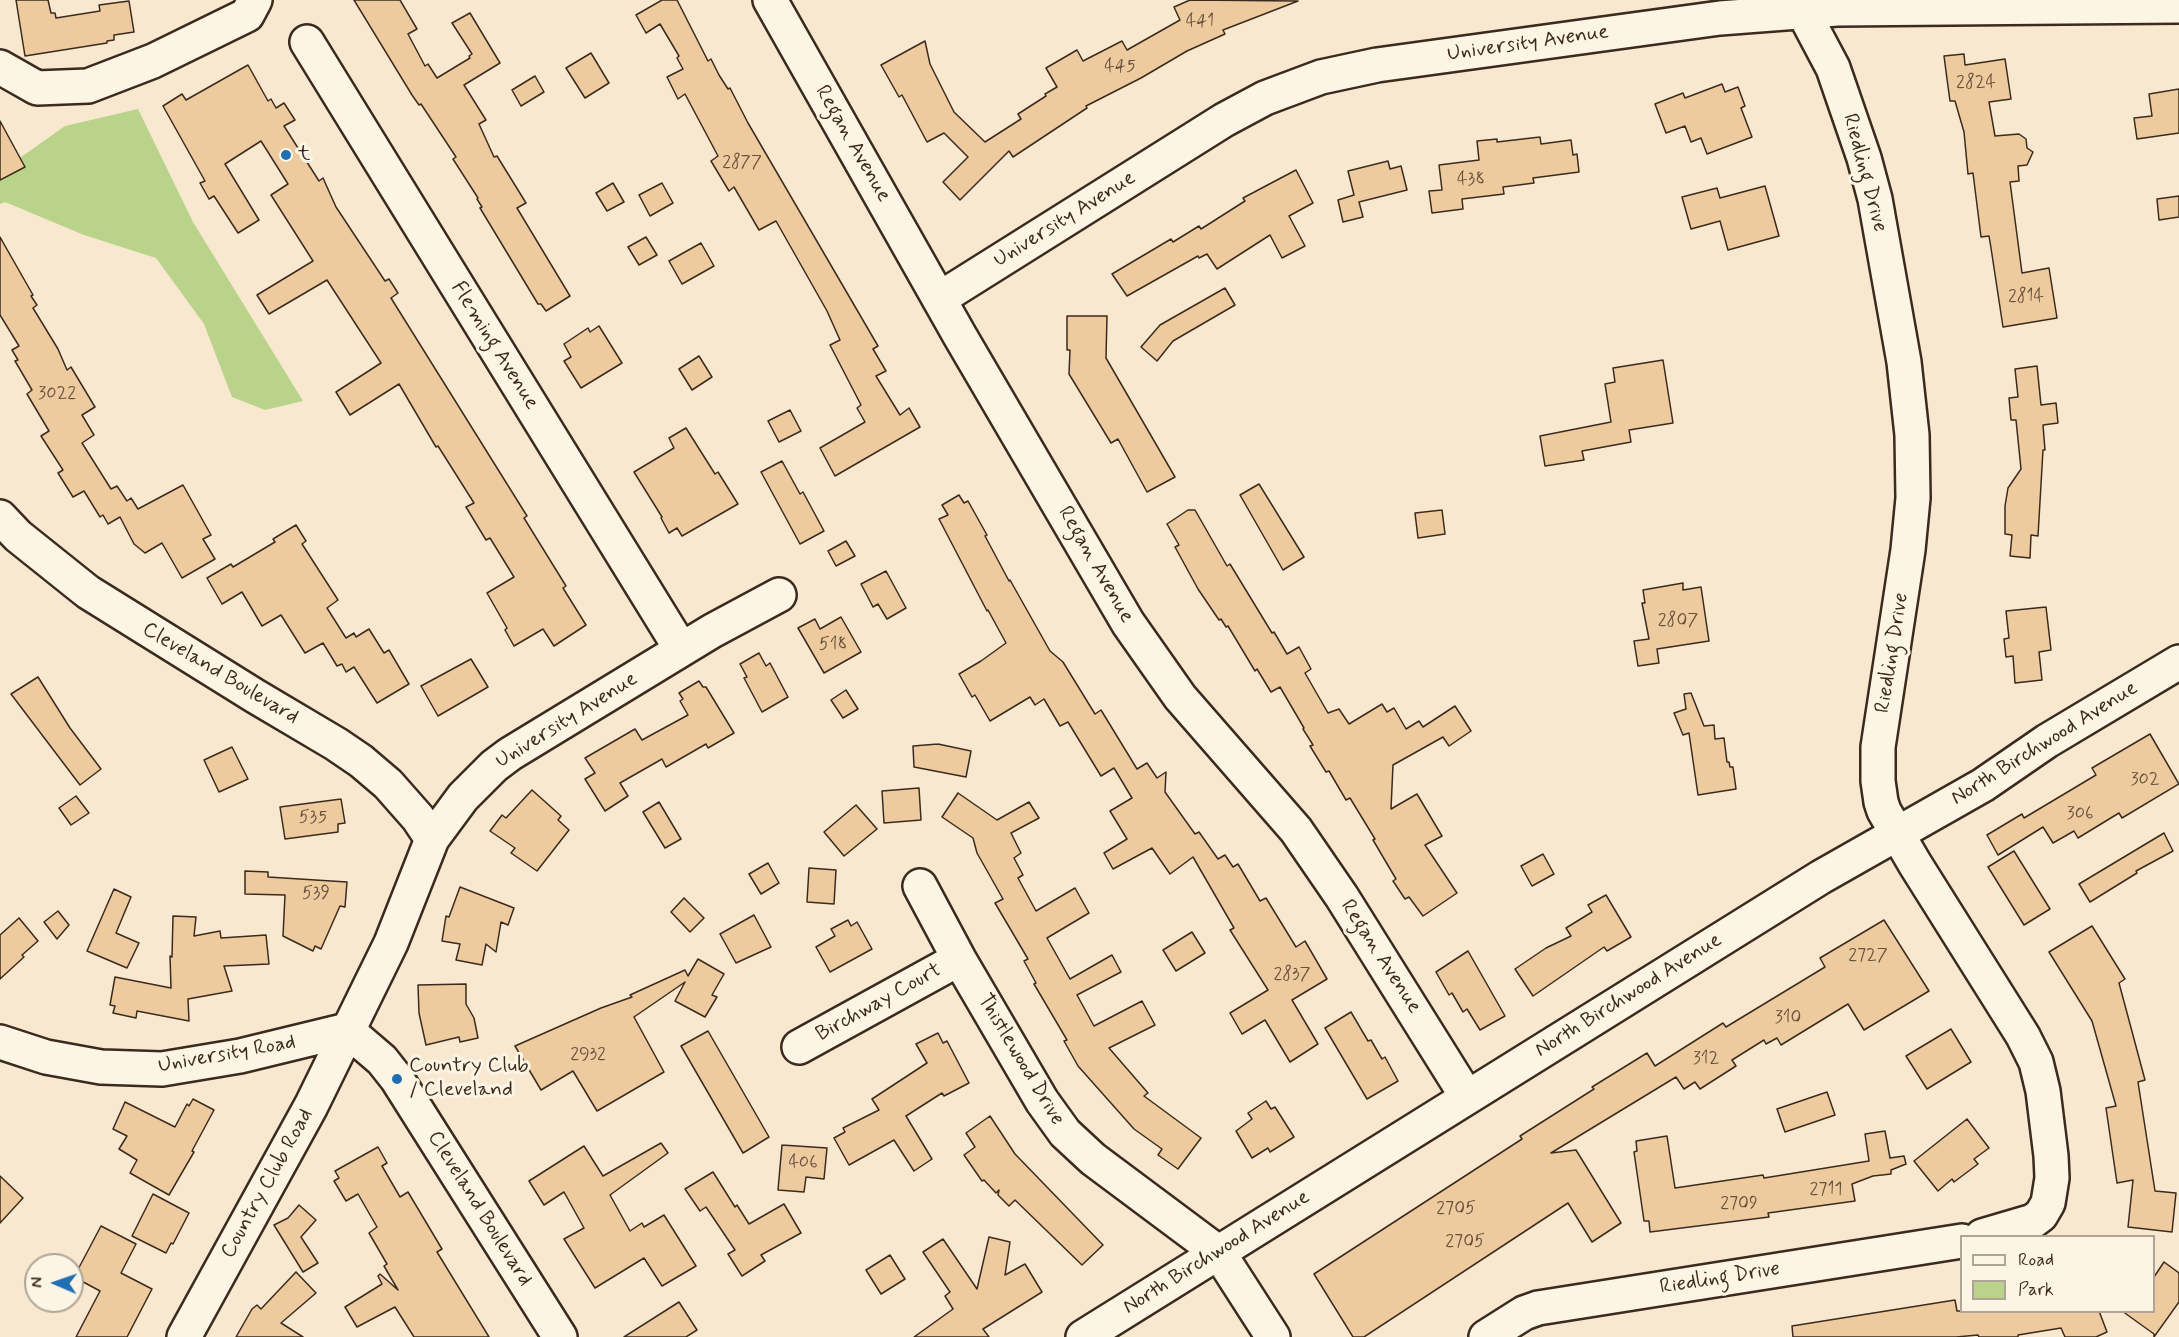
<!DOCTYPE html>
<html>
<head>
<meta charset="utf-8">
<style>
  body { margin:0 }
  #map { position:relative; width:2179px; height:1337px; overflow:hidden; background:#f8e8d0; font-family:Mynerve,sans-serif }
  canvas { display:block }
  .legend { position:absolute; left:1960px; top:1235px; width:195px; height:78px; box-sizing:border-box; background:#fcf5e5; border:2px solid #afa495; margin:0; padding:8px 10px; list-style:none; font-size:18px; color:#3b2a1e }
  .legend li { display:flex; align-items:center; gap:12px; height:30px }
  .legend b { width:30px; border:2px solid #afa495 }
  .north { position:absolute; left:24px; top:1253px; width:60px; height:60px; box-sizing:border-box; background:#fcf5e5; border:2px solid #afa495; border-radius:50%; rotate:272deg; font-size:16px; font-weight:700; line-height:24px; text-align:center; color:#3b2a1e }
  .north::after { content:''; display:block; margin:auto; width:21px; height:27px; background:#1f6fb2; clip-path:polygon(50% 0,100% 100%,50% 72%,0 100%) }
</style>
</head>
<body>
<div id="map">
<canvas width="2179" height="1337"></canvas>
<ul class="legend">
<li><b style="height:8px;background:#fcf5e5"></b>Road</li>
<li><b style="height:16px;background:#bad38a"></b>Park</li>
</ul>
<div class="north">N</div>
</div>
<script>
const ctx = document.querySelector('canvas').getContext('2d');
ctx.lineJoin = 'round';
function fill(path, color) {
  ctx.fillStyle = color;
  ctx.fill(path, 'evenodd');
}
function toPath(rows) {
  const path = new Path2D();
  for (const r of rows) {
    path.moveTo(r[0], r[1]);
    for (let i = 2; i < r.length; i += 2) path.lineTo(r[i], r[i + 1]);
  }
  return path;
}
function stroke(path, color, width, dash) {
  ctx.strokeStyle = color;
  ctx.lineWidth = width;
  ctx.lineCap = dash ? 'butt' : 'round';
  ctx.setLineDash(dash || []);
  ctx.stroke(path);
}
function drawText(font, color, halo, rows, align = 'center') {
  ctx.font = font + ' Mynerve,sans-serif';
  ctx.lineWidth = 6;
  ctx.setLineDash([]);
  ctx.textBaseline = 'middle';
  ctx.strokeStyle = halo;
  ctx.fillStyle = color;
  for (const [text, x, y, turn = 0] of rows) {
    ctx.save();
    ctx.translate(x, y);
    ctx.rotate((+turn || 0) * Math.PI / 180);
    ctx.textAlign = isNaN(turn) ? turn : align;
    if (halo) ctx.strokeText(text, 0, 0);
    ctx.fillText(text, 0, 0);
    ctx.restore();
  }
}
fill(toPath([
  [138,109,193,222,303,401,265,410,232,397,204,324,156,258,84,235,5,202,0,204,0,172,65,126]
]), '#bad38a');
const building = toPath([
  [16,0,48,0,51,13,55,13,56,18,100,11,99,5,129,1,134,32,114,35,114,40,107,41,107,43,25,56,16,0],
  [354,0,400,0,417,29,408,34,425,66,428,64,437,78,470,58,469,56,472,54,452,23,470,13,500,63,464,85,486,120,479,124,494,157,497,156,526,203,517,208,570,296,546,311,541,304,538,304,480,208,482,207,477,199,478,198,453,159,456,157,421,104,419,105,412,95,354,0],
  [662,0,677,0,708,61,711,59,719,75,728,89,730,88,748,123,878,346,873,349,886,371,876,376,900,415,909,408,920,427,835,476,820,448,865,422,857,408,861,405,830,345,840,340,827,311,776,221,759,230,734,187,729,191,711,161,718,156,685,94,678,99,667,77,683,69,677,58,679,56,660,24,646,33,636,15,662,0],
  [1190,0,1298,1,1223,30,1225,34,1187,51,1141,78,1086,106,1087,108,1013,157,1009,151,960,200,943,182,968,157,944,133,927,142,902,95,899,97,881,65,925,41,930,64,954,112,985,142,1021,119,1018,114,1046,96,1045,94,1057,87,1046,68,1077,50,1083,61,1122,41,1127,50,1180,20,1174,7,1190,0],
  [591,53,609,83,585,98,566,68,591,53],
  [1964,54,1965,65,2005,59,2011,99,1989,102,1995,136,2019,134,2026,139,2027,148,2033,152,2027,165,2018,166,2019,181,2010,182,2022,273,2049,268,2057,318,2003,327,1991,248,1989,236,1981,237,1973,173,1968,174,1964,132,1955,101,1950,101,1947,79,1944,56,1964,54],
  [248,65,268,101,271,99,276,108,284,103,295,120,284,126,319,181,323,178,336,207,385,281,389,279,398,293,391,298,527,516,524,518,566,586,563,588,586,625,554,646,543,629,514,646,505,630,507,628,487,593,514,577,490,538,486,540,466,507,474,503,438,446,436,447,399,384,350,415,336,392,381,363,327,280,269,314,257,295,313,261,271,195,288,184,261,141,225,164,259,220,238,233,214,196,209,199,200,183,205,181,163,106,182,94,186,100,248,65],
  [535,76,544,92,521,106,512,90,535,76],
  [1722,84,1725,92,1738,87,1745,106,1741,108,1752,137,1707,154,1701,138,1691,142,1685,126,1666,133,1655,104,1683,93,1685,98,1722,84],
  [2179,89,2179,133,2137,139,2134,118,2152,116,2149,94,2179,89],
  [0,121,25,167,0,180,0,121],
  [1540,137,1541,144,1571,140,1573,155,1577,154,1579,172,1533,178,1534,183,1503,187,1504,194,1462,199,1463,209,1432,213,1429,191,1442,190,1439,165,1479,160,1477,141,1497,139,1497,142,1540,137],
  [1388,161,1390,169,1401,166,1407,190,1359,202,1363,217,1343,222,1338,200,1354,195,1348,171,1388,161],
  [1296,170,1313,203,1289,216,1305,246,1282,258,1270,235,1217,269,1207,254,1199,258,1198,256,1127,296,1112,274,1171,239,1173,242,1199,226,1201,229,1245,201,1243,198,1296,170],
  [613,183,624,202,607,211,596,193,613,183],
  [662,183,673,203,650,216,639,195,662,183],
  [1765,186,1779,236,1728,250,1720,221,1691,229,1682,197,1717,188,1720,198,1765,186],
  [2179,196,2179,217,2159,220,2157,199,2179,196],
  [0,237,33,295,31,296,37,305,33,308,58,349,67,370,71,367,95,407,82,415,94,435,82,443,111,489,117,486,127,501,131,498,138,509,183,485,211,535,203,539,215,559,182,578,162,543,145,553,134,544,120,517,108,524,103,515,100,517,84,491,73,497,58,473,63,470,41,436,49,431,27,394,32,390,15,361,18,360,12,350,19,346,0,315,0,237],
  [646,237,657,255,639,265,628,247,646,237],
  [701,243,714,266,682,284,669,261,701,243],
  [1225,288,1235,305,1173,341,1157,361,1141,347,1160,325,1225,288],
  [1067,316,1107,316,1106,358,1175,477,1147,492,1118,439,1111,443,1069,374,1070,350,1067,350,1067,316],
  [599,326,622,363,581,388,564,361,571,357,564,344,588,328,590,332,599,326],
  [699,356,712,377,692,390,679,369,699,356],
  [1663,360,1673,423,1629,430,1631,442,1582,451,1584,460,1545,466,1540,436,1611,422,1605,384,1615,382,1613,368,1663,360],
  [2037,366,2041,405,2056,403,2058,423,2043,425,2045,450,2043,450,2038,536,2031,535,2030,558,2010,556,2012,535,2005,534,2005,506,2008,488,2021,469,2016,420,2011,420,2009,398,2018,397,2015,369,2037,366],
  [790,410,801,431,779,442,768,421,790,410],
  [686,428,715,474,718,472,738,504,682,536,677,528,669,533,661,518,662,517,634,472,674,448,669,438,686,428],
  [782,461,800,494,803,492,824,531,800,544,761,472,782,461],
  [1259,484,1304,557,1283,570,1240,495,1259,484],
  [959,495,964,503,968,501,987,535,985,536,1009,581,1010,580,1050,651,1063,662,1095,714,1101,710,1137,769,1147,763,1157,778,1166,772,1165,792,1195,834,1199,832,1218,859,1225,855,1233,867,1238,864,1260,901,1266,898,1296,947,1305,941,1327,979,1292,1000,1318,1044,1290,1062,1265,1020,1242,1034,1230,1013,1268,990,1230,930,1234,928,1193,857,1170,874,1152,848,1113,869,1104,853,1127,839,1110,811,1132,798,1114,768,1101,776,1068,722,1060,726,1044,699,1035,705,1030,697,990,721,975,695,972,697,959,674,981,661,1006,643,988,610,987,611,939,519,948,515,942,505,959,495],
  [1188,510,1195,510,1227,566,1230,564,1272,633,1274,632,1287,654,1299,647,1311,669,1305,673,1328,713,1339,709,1349,724,1382,704,1387,712,1394,708,1406,729,1419,721,1423,727,1455,706,1471,731,1449,746,1443,737,1393,765,1391,809,1417,794,1442,836,1425,845,1457,893,1423,916,1409,897,1405,899,1393,881,1396,879,1373,840,1375,839,1350,798,1346,800,1329,771,1326,772,1310,746,1313,745,1303,729,1304,728,1280,687,1271,692,1257,669,1255,671,1228,626,1226,627,1221,619,1219,620,1198,589,1175,547,1179,545,1167,524,1188,510],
  [1442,510,1445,534,1418,538,1415,513,1442,510],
  [296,525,306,541,302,544,338,600,327,608,346,638,354,633,356,637,369,629,384,653,389,650,409,684,377,703,354,667,346,672,342,664,337,666,323,643,305,653,281,615,262,626,242,592,222,604,207,578,231,564,233,567,275,542,273,539,296,525],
  [846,541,855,556,836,566,828,551,846,541],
  [886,571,906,608,887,619,878,604,873,607,861,584,886,571],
  [1683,583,1683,590,1701,587,1709,641,1657,649,1659,663,1638,666,1634,641,1649,639,1642,603,1645,603,1643,590,1683,583],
  [2046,607,2051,650,2039,652,2042,680,2015,683,2013,656,2006,657,2004,639,2009,638,2006,611,2046,607],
  [841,617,861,652,824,673,798,628,815,619,820,629,841,617],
  [759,653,766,666,770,663,788,697,762,712,744,678,747,677,740,664,759,653],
  [471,659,488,687,438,716,421,686,471,659],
  [38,677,70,728,101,769,80,785,11,694,38,677],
  [699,681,703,687,706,687,734,733,708,748,706,744,666,767,662,759,620,783,628,796,605,811,585,779,595,773,585,758,635,729,642,740,688,715,680,701,683,699,679,693,699,681],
  [846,690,858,709,843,718,831,700,846,690],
  [1691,693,1704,726,1714,725,1715,739,1724,738,1727,762,1729,762,1730,767,1733,767,1736,789,1698,795,1689,733,1683,735,1674,713,1686,709,1684,694,1691,693],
  [2150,734,2179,784,2122,818,2119,813,2078,838,2074,831,2053,843,2043,827,1998,855,1987,835,2022,814,2024,818,2096,775,2092,768,2150,734],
  [938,744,971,751,966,777,914,767,913,746,938,744],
  [232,747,248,779,219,792,204,760,232,747],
  [919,788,921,820,884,823,882,791,919,788],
  [532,790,561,816,558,820,569,830,537,871,511,853,515,848,490,831,502,815,506,818,532,790],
  [958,793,997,820,1029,802,1039,818,1011,833,1021,853,1014,858,1023,875,1018,878,1036,911,1075,888,1089,913,1047,938,1070,979,1112,955,1121,972,1077,995,1094,1026,1142,1001,1155,1025,1109,1048,1148,1093,1144,1096,1201,1138,1178,1169,1158,1155,1162,1149,1134,1129,1078,1066,1064,1041,1067,1040,1034,984,1036,983,1024,961,1028,959,995,903,1003,899,977,853,973,838,942,817,958,793],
  [76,796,89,813,71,825,59,808,76,796],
  [341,799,345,823,338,824,338,832,285,839,280,807,341,799],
  [659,802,681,839,665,848,643,812,659,802],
  [856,805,877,829,844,856,824,832,856,805],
  [2164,833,2173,851,2136,871,2137,873,2090,902,2079,884,2164,833],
  [2014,851,2050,909,2024,925,1988,867,2014,851],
  [1543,854,1554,874,1532,886,1521,866,1543,854],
  [768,863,779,883,761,894,749,874,768,863],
  [809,868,836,870,834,904,807,902,809,868],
  [245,871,268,872,268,877,347,882,345,907,340,906,321,949,315,946,313,951,283,936,285,895,245,894,245,871],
  [460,887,514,908,508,925,501,922,496,952,486,944,482,965,456,960,460,944,442,941,446,916,449,917,460,887],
  [114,889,131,897,116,933,139,943,127,968,87,951,114,889],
  [1606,895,1631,937,1607,951,1604,947,1533,996,1515,969,1546,948,1571,936,1566,928,1592,912,1588,905,1606,895],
  [684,898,704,918,690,932,671,912,684,898],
  [58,911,69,925,57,939,44,922,58,911],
  [754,915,771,947,736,963,720,934,754,915],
  [173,916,196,917,194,936,220,931,221,938,266,935,269,964,224,966,232,991,188,999,189,1021,137,1011,136,1018,113,1013,115,1006,110,1005,115,977,171,988,170,956,172,957,173,916],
  [19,918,38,941,22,955,24,957,0,979,0,935,19,918],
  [848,920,851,926,857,922,872,949,830,972,816,947,835,936,831,929,848,920],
  [1884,920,1929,991,1864,1030,1848,1004,1781,1045,1777,1038,1766,1044,1764,1040,1732,1060,1736,1066,1700,1089,1695,1082,1684,1089,1676,1077,1551,1153,1576,1150,1621,1223,1592,1242,1568,1203,1364,1337,1353,1337,1314,1274,1522,1139,1520,1136,1594,1089,1592,1087,1647,1053,1655,1066,1723,1023,1726,1027,1825,967,1820,958,1884,920],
  [2092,926,2125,979,2119,983,2145,1080,2138,1082,2155,1191,2176,1193,2172,1232,2128,1227,2133,1180,2117,1183,2106,1108,2116,1106,2092,1021,2049,952,2092,926],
  [1192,932,1205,953,1176,971,1163,950,1192,932],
  [1468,951,1505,1016,1480,1030,1467,1009,1463,1012,1452,993,1449,995,1436,972,1468,951],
  [698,959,724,974,712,995,717,997,705,1017,675,1001,685,982,634,1017,664,1072,597,1111,573,1071,541,1090,515,1046,601,1008,632,997,630,995,685,970,688,976,698,959],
  [466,984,466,1004,474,1018,478,1038,460,1042,459,1037,426,1045,419,1013,418,985,466,984],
  [1351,1012,1368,1041,1371,1040,1382,1059,1385,1057,1398,1081,1367,1099,1325,1028,1351,1012],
  [1951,1029,1971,1062,1927,1089,1906,1056,1951,1029],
  [708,1031,769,1137,743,1153,681,1046,708,1031],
  [938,1033,943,1043,947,1041,969,1083,944,1096,942,1093,906,1116,932,1159,914,1171,894,1140,849,1165,834,1138,845,1132,843,1128,879,1110,872,1099,927,1063,916,1044,938,1033],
  [1827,1092,1835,1115,1785,1132,1777,1109,1827,1092],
  [193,1099,214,1110,192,1151,194,1152,169,1195,130,1173,137,1160,119,1149,127,1136,113,1129,125,1102,175,1127,187,1104,189,1106,193,1099],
  [1266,1101,1271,1109,1275,1107,1294,1137,1270,1152,1268,1148,1252,1158,1236,1131,1252,1119,1248,1113,1266,1101],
  [990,1116,1015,1154,1103,1245,1082,1265,1015,1200,1009,1206,998,1195,999,1190,996,1193,984,1180,982,1181,964,1155,975,1147,966,1133,990,1116],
  [1967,1119,1989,1148,1974,1159,1978,1164,1954,1182,1952,1179,1938,1191,1914,1161,1967,1119],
  [1885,1131,1890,1158,1904,1156,1906,1164,1891,1170,1891,1174,1873,1176,1852,1184,1855,1201,1768,1213,1769,1217,1650,1232,1649,1221,1644,1221,1634,1152,1637,1151,1636,1141,1667,1136,1675,1188,1763,1175,1764,1178,1869,1161,1865,1134,1885,1131],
  [661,1143,668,1153,610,1195,630,1231,642,1223,644,1227,664,1215,696,1266,662,1286,644,1258,595,1288,564,1239,584,1228,564,1192,544,1205,529,1181,584,1146,603,1176,661,1143],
  [782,1145,827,1148,824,1179,806,1177,804,1192,778,1190,782,1145],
  [378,1147,387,1163,382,1166,400,1197,408,1192,442,1249,437,1252,489,1337,414,1337,395,1307,357,1327,345,1307,382,1284,378,1276,380,1274,398,1290,384,1266,387,1264,369,1233,377,1227,358,1194,346,1201,334,1181,339,1178,335,1171,378,1147],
  [713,1172,735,1207,737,1205,749,1224,784,1204,801,1233,761,1255,765,1261,742,1276,728,1254,735,1250,706,1207,700,1211,685,1189,713,1172],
  [0,1176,23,1198,0,1223,0,1176],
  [153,1194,189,1213,173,1244,171,1243,166,1253,132,1236,153,1194],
  [299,1205,316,1220,301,1237,318,1263,303,1272,274,1225,288,1218,299,1205],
  [101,1226,136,1244,121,1273,152,1289,127,1337,76,1337,100,1291,74,1277,101,1226],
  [989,1237,1010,1242,1005,1275,1025,1264,1042,1292,983,1329,989,1337,914,1337,953,1309,945,1296,950,1292,923,1252,943,1239,977,1289,989,1237],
  [890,1255,905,1279,881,1294,866,1270,890,1255],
  [2164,1262,2179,1273,2179,1302,2154,1337,2154,1334,2122,1311,2154,1311,2154,1277,2164,1262],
  [296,1272,316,1293,281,1323,303,1337,236,1337,252,1309,257,1305,261,1309,296,1272],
  [1955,1300,1957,1311,2099,1311,2107,1332,2096,1337,2065,1337,2061,1328,2018,1335,2018,1337,1979,1337,1978,1335,1956,1337,1793,1337,1792,1326,1955,1300],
  [679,1302,697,1330,686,1337,624,1337,679,1302]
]);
fill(building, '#eecb9f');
stroke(building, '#3b2a1e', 1.5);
const minor = toPath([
  [770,0,960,336,1128,623,1180,697,1296,830,1342,897,1467,1097],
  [1797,0,1833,68,1864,158,1875,199,1904,362,1912,435,1913,498,1908,550,1878,747,1878,781,1881,802,1884,811,1915,864,2023,1036,2036,1062,2043,1091,2051,1156,2052,1178,2048,1203,2041,1215,2033,1221,1982,1236],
  [307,42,681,649],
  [0,67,37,88,88,86,153,61,247,15,255,0],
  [939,299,1224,120,1265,98,1321,77,1377,65,1720,18,1837,9,2179,6],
  [0,517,18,536,88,592,255,696,336,744,361,761,388,784,418,818,432,839],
  [920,886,959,959,1042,1101,1065,1133,1093,1159,1219,1253,1273,1337],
  [347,1030,382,1060,397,1079,560,1337],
  [0,1042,46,1057,101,1067,162,1069,240,1056,347,1030],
  [799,1047,959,959],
  [184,1337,311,1106,391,943,432,839,463,797,494,766,510,754,712,631,779,595],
  [1083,1337,1821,877,1983,785,2047,741,2179,662],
  [1486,1337,1524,1313,1538,1308,1962,1241]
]);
stroke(minor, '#3b2a1e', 38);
stroke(minor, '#fcf5e5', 33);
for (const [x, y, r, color] of [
  [286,155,6,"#1f6fb2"],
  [397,1079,6,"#1f6fb2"]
]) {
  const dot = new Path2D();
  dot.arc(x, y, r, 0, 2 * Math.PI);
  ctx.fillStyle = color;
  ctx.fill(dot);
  stroke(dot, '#fcf5e5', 2);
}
drawText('18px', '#68523e', null, [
  ["441",1200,22],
  ["445",1120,67],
  ["2824",1976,83],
  ["2877",742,163],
  ["438",1471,180],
  ["2814",2026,297],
  ["3022",57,394],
  ["2807",1678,621],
  ["518",833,645],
  ["302",2145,780],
  ["306",2080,814],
  ["535",313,818],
  ["539",316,894],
  ["2727",1868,956],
  ["2837",1292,975],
  ["310",1788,1018],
  ["2932",588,1055],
  ["312",1706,1059],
  ["406",803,1163],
  ["2711",1826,1190],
  ["2709",1739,1204],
  ["2705",1456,1209],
  ["2705",1465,1242]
]);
drawText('21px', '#3b2a1e', '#fcf5e5', [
  ["University Avenue",1528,44,-8],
  ["Regan Avenue",852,144,60],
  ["Riedling Drive",1864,173,75],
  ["University Avenue",1065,220,-32],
  ["Fleming Avenue",494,346,58],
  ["Regan Avenue",1095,565,60],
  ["Riedling Drive",1893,653,-81],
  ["Cleveland Boulevard",220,674,31],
  ["University Avenue",567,721,-32],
  ["North Birchwood Avenue",2045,744,-32],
  ["Regan Avenue",1380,957,57],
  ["North Birchwood Avenue",1629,996,-32],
  ["Birchway Court",879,1003,-29],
  ["University Road",227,1055,-10],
  ["Thistlewood Drive",1020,1060,59],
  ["Country Club Road",268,1184,-61],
  ["Cleveland Boulevard",479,1209,58],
  ["North Birchwood Avenue",1217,1253,-32],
  ["Riedling Drive",1720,1279,-9]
]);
drawText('21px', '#3b2a1e', '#fcf5e5', [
  ["t",298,155],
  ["Country Club",409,1067],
  ["/ Cleveland",409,1091]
], 'left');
</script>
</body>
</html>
